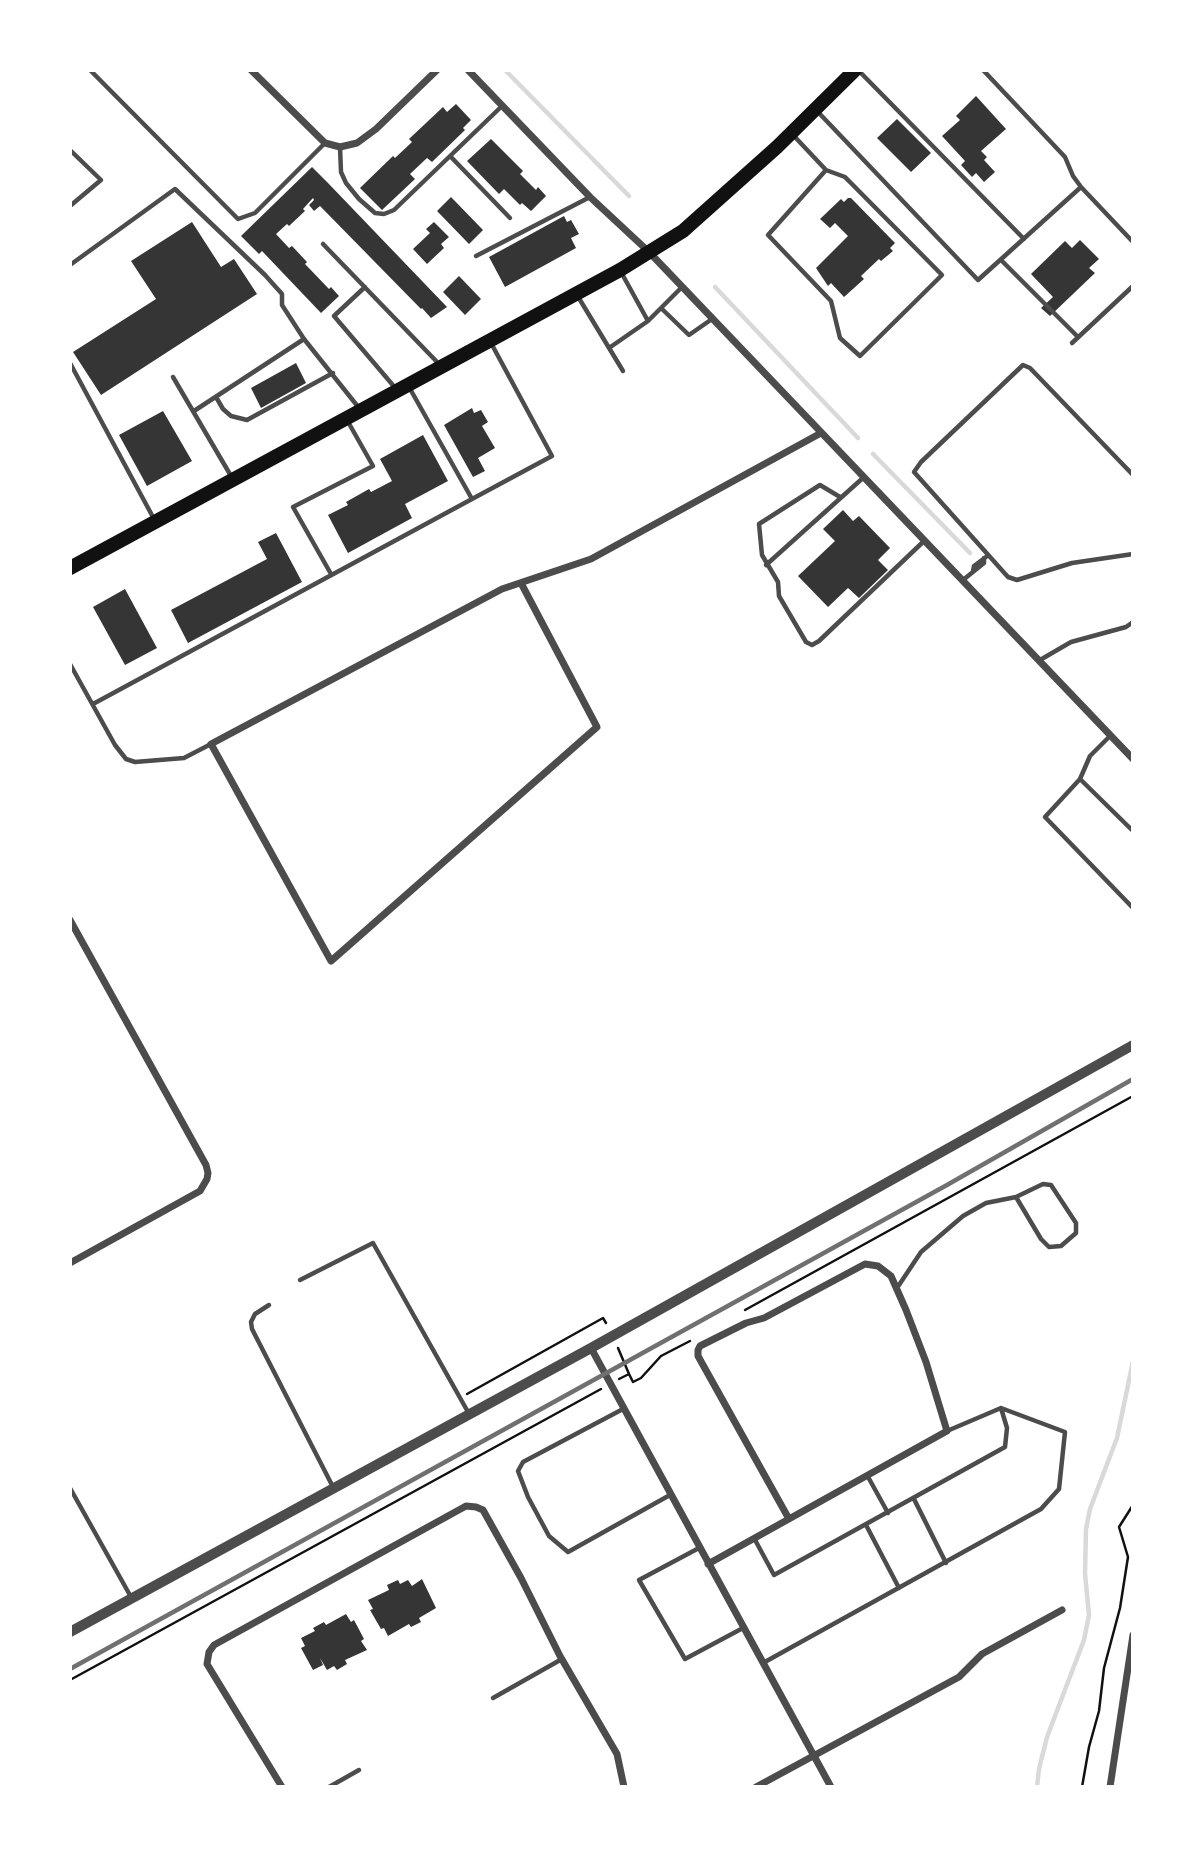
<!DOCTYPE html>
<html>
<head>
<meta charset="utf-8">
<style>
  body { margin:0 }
  #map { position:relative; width:1203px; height:1857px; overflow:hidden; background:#fff; font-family:Commissioner,sans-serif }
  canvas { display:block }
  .frame { position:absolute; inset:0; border:72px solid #fff; pointer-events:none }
</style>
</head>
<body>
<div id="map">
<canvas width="1203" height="1857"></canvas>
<div class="frame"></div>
</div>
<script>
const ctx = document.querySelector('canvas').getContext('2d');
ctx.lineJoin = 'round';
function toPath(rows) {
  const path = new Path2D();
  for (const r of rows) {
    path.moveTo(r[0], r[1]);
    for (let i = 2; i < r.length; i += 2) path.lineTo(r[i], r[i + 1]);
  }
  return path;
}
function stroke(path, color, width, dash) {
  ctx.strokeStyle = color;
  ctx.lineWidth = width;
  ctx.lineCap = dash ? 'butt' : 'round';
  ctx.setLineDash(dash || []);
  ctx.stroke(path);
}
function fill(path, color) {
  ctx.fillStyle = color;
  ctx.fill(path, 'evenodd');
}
stroke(toPath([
  [505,70,629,196],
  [715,287,858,438],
  [873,454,970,553],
  [1037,1787,1039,1769,1047,1737,1084,1640,1089,1615,1085,1574,1086,1529,1090,1509,1117,1438,1133,1361]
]), '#d9d9d9', 4.5);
fill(toPath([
  [976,96,1006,129,981,151,987,157,984,160,995,172,984,182,976,173,972,177,961,165,965,161,942,136,960,120,956,116],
  [456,104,471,120,463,128,465,130,432,162,427,158,410,174,415,179,382,210,360,188,393,156,395,158,412,142,409,139,443,107,447,112],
  [897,119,931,153,911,172,877,138],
  [491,139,523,171,520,174,536,190,538,187,546,196,531,211,522,203,520,205,504,189,499,194,467,161],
  [312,167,328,183,447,307,431,318,422,308,421,309,320,206,314,211,309,205,314,200,313,198,303,209,305,211,289,226,287,224,276,234,289,248,292,246,307,262,305,264,329,289,331,287,339,296,321,313,262,251,259,254,241,236],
  [451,197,483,230,469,244,437,211],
  [848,198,851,198,895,243,890,248,893,251,881,261,879,259,861,276,864,279,844,297,831,283,828,286,816,268,848,236,835,223,830,228,820,219,841,199,844,202],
  [564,216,567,222,571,220,579,234,571,238,576,248,505,287,489,257],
  [192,222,221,267,234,259,257,294,101,395,73,352,156,299,131,261],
  [434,222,449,237,441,244,444,248,427,264,413,249,430,233,426,229],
  [1080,240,1099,259,1089,268,1095,273,1050,316,1041,308,1053,297,1031,274,1065,241,1072,248],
  [459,276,481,299,465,315,443,292],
  [296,363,306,383,261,408,251,388],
  [472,408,474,413,481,410,488,422,482,426,495,448,478,458,485,471,473,477,444,425],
  [163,411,192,461,147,486,119,435],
  [423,435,448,481,405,504,412,518,348,553,328,515,348,505,346,502,369,489,371,492,392,481,380,459],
  [843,510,853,521,859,516,890,548,878,560,888,570,859,598,848,588,828,607,798,576,835,541,823,529],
  [276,533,302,582,188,643,171,610,267,559,258,542],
  [125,589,157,648,125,665,93,607],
  [422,1579,436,1608,419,1618,421,1622,411,1627,409,1624,388,1636,384,1628,381,1629,370,1610,373,1609,368,1600,389,1590,387,1585,398,1580,400,1584,408,1580,412,1586],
  [346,1614,351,1622,354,1620,364,1639,361,1641,367,1650,345,1660,347,1664,337,1670,334,1666,327,1670,320,1658,323,1665,313,1670,301,1648,305,1646,301,1638,315,1631,313,1628,324,1622,326,1625]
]), '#353535');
stroke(toPath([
  [745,1310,1133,1096],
  [618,1348,629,1374],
  [619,1379,629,1374,633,1382,641,1378,661,1356,690,1341],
  [467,1394,603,1318,606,1323],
  [70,1680,601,1389],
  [1082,1787,1089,1747,1099,1711,1104,1668,1120,1608,1128,1557,1119,1527,1133,1505]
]), '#111', 2.5);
stroke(toPath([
  [90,70,238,219,255,213,325,143],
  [858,70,1024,239],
  [983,70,1065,157,1073,176,1081,187,1133,242],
  [818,112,978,280,1081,187],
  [794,136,826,170,845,177,942,275,860,356,840,338,831,301,768,235,826,170],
  [340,147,341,172,346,183,359,199,375,213,384,214,394,210,502,106],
  [70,150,101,180,70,206],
  [451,157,510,218],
  [323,244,439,364],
  [476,256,590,197],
  [1001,260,1078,337],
  [70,265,175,189,265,275,282,294,282,305,304,339,359,408],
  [365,287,334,316,397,390],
  [577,295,623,371],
  [662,309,689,335,712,319],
  [648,321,682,287],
  [1072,343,1133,286],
  [609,348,648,321,621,272],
  [70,363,154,519],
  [173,377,231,476],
  [409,387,472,499,552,456,491,343],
  [216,397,223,409,231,416,247,420,333,373],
  [194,411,304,339],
  [1133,475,1030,368,1023,365,921,462,914,472,1008,577,1017,580,1072,563,1133,554],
  [840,497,820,485,759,524,762,555,778,582,779,596,806,642,812,645,819,641,924,541],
  [766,565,864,477],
  [973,571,974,566,986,557],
  [331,574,293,507,373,466,347,420],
  [963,580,984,563,984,558],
  [1040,660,1071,642,1126,627,1133,622],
  [70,664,115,745,126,759,135,762,184,758,211,744],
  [93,704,472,499],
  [1110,736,1090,756,1080,779,1133,831],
  [1080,779,1045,817,1133,908],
  [300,1280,373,1243,468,1412],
  [897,1288,921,1252,963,1216,986,1203,1016,1197,1043,1184,1051,1185,1076,1223,1076,1233,1061,1246,1049,1247,1041,1239,1016,1197],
  [269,1305,255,1314,251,1322,252,1329,333,1487],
  [623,1409,523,1462,518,1471,528,1497,549,1536,568,1552,670,1495],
  [867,1475,888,1513],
  [70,1488,131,1597],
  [914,1499,946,1563],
  [866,1525,899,1588],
  [754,1538,774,1575,1005,1447,1007,1428,1001,1408],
  [699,1548,639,1580,685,1659,743,1628],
  [763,1663,1041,1509,1059,1489,1065,1432,1001,1408,947,1431],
  [493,1698,562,1659],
  [329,1787,359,1770]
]), '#4c4c4c', 4.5);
stroke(toPath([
  [251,70,325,143,340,147,357,143,376,129,437,70],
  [468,70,590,197,649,252,1133,759],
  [521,583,597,727,331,961,211,744,502,589,591,559,821,433],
  [70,920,206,1165,208,1173,207,1179,200,1191,70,1263],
  [591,1348,831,1787],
  [708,1564,947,1431,926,1362,906,1310,891,1276,878,1266,865,1264,764,1318,746,1323,700,1346,698,1350,698,1356,789,1519],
  [282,1787,207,1664,209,1652,214,1645,466,1506,476,1507,483,1510,521,1578,560,1656,617,1754,624,1787],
  [756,1787,959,1677,982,1654,1062,1610],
  [1110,1787,1133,1635]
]), '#4c4c4c', 7);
stroke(toPath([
  [70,1632,591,1348,1133,1045]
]), '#4c4c4c', 10);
stroke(toPath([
  [70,568,620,270,683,231,777,147,855,70]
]), '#111', 14);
stroke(toPath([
  [70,1669,947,1185,1133,1079]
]), '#707070', 4.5);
</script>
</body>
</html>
